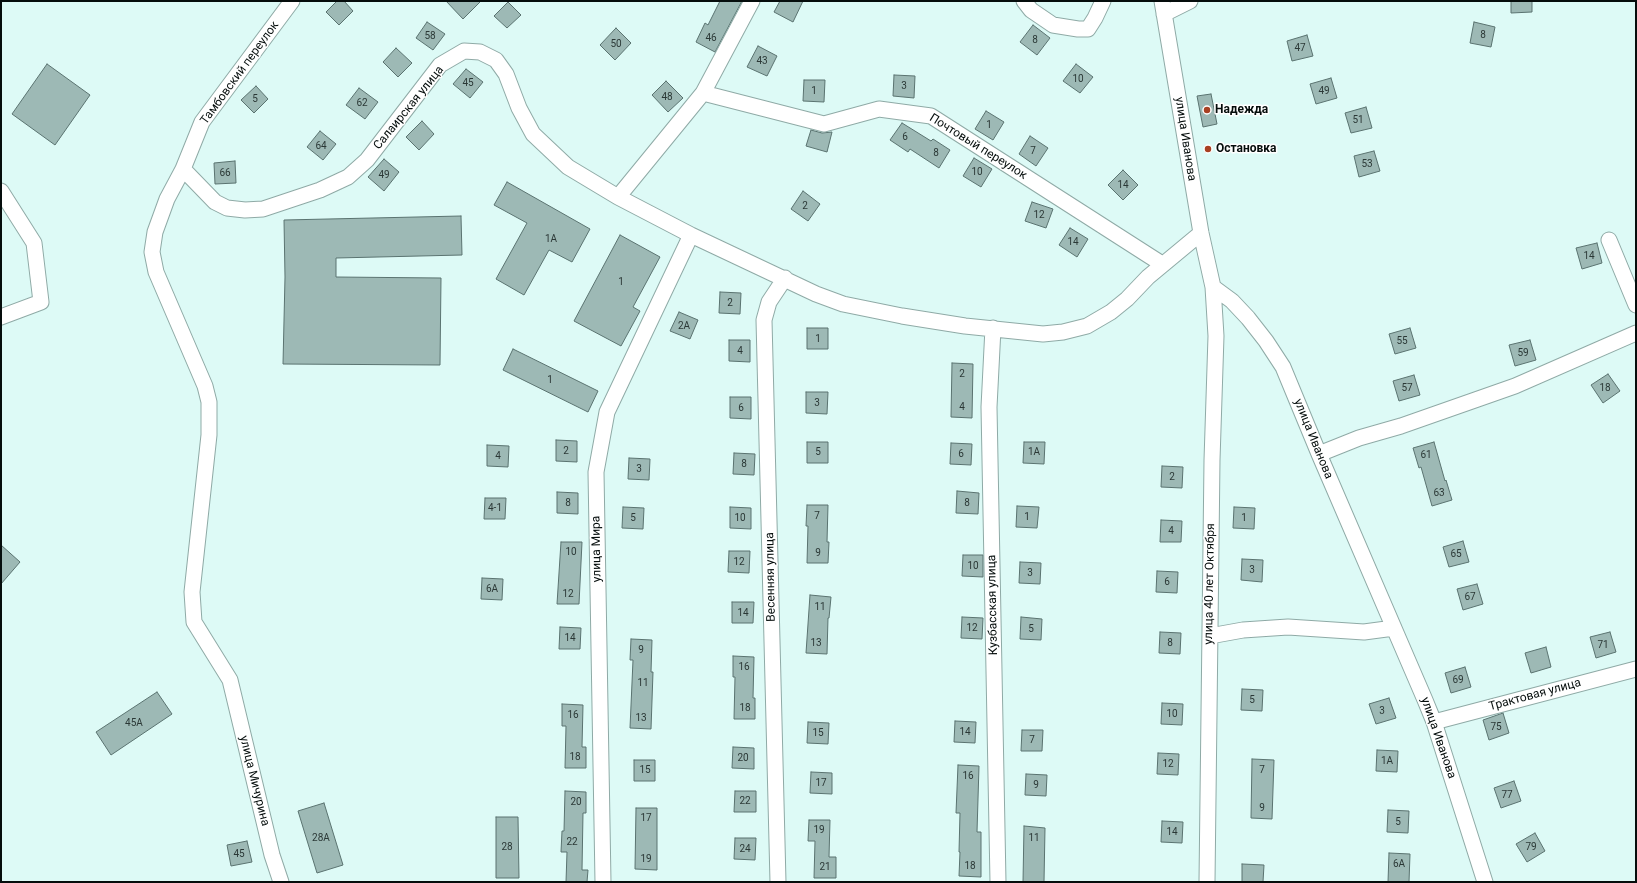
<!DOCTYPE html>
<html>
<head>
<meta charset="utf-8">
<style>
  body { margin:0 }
  #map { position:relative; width:1637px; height:883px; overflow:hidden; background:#ddfaf6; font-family:Roboto,sans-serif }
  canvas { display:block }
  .frame { position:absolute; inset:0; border:2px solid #050d0c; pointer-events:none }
</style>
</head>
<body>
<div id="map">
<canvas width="1637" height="883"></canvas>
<div class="frame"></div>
</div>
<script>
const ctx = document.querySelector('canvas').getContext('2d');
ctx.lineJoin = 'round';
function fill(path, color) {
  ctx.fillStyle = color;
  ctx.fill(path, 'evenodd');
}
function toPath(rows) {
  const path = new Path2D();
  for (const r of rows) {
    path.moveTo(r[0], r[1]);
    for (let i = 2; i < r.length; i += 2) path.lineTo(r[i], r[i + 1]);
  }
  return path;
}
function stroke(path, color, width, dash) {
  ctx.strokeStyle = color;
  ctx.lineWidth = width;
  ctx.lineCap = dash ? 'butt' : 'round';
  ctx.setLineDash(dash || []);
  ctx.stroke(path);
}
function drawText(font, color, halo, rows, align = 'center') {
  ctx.font = font + ' Roboto,sans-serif';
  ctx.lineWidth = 3;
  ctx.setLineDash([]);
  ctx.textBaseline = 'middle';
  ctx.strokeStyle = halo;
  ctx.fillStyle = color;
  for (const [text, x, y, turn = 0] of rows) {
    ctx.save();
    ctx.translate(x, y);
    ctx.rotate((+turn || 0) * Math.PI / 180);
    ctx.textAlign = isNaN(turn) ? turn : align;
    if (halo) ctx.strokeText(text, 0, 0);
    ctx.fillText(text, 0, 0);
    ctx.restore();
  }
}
const building = toPath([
  [337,1,344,1,353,11,339,25,326,12,337,1],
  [446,1,481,1,463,19,446,1],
  [720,1,742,1,715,52,696,42,705,23,708,25,720,1],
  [780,1,803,1,793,22,774,12,780,1],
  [1511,1,1532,1,1532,12,1511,13,1511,1],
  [508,2,521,15,507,28,494,16,508,2],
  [427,22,445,34,433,50,416,38,427,22],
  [1474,22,1495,27,1491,47,1470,43,1474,22],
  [1033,25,1050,38,1037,55,1020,42,1033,25],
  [616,28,631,43,615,60,600,45,616,28],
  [1307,35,1313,56,1292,61,1287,41,1307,35],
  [758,46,777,56,767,76,747,67,758,46],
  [396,48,412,63,398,77,383,62,396,48],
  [47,64,90,95,55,145,12,114,47,64],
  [1076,64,1093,77,1080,93,1063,81,1076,64],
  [466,69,483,82,470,98,453,84,466,69],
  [894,75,915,76,914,98,893,96,894,75],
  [1331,78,1337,98,1316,104,1310,84,1331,78],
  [804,80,825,80,824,102,803,101,804,80],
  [666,81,683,98,668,112,652,95,666,81],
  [256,86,268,99,254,113,241,100,256,86],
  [359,88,378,102,365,119,346,105,359,88],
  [1211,94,1217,124,1203,127,1197,96,1211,94],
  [1366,107,1372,128,1351,133,1345,113,1366,107],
  [986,111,1004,122,993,140,975,129,986,111],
  [422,121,434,134,419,150,406,137,422,121],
  [902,123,931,141,933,139,950,150,939,168,910,149,908,152,890,140,902,123],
  [811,130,822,133,832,132,827,152,806,146,811,130],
  [320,131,336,144,323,160,307,147,320,131],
  [1030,136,1048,148,1036,166,1019,154,1030,136],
  [1374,151,1380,171,1359,177,1354,156,1374,151],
  [974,158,992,169,981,187,963,176,974,158],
  [384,159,399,172,384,191,368,177,384,159],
  [235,161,236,183,215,184,214,163,235,161],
  [1123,170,1138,185,1123,200,1108,185,1123,170],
  [507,182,590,229,572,262,549,250,524,295,496,279,527,223,494,205,507,182],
  [803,191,820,204,808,221,791,209,803,191],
  [1032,202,1053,209,1046,228,1025,221,1032,202],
  [461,216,462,255,336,258,336,277,441,278,440,365,283,364,285,277,284,220,461,216],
  [1070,228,1088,239,1077,257,1059,245,1070,228],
  [620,235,660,257,633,307,640,311,621,346,574,321,620,235],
  [1597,243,1602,263,1582,269,1576,248,1597,243],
  [720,292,741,293,740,314,719,313,720,292],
  [679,312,698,320,690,339,670,331,679,312],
  [807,328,828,328,828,349,807,349,807,328],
  [1410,328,1416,348,1395,354,1389,334,1410,328],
  [729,340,750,340,750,362,729,361,729,340],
  [1530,340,1536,360,1515,366,1509,345,1530,340],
  [513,349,598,391,588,412,503,370,513,349],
  [952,363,973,364,972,418,951,417,952,363],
  [1608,374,1620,391,1603,403,1591,385,1608,374],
  [1414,375,1420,395,1399,401,1393,381,1414,375],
  [806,392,828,392,827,414,806,413,806,392],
  [730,397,751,397,751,419,730,418,730,397],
  [556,440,577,441,577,462,556,461,556,440],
  [807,442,828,442,828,463,807,463,807,442],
  [1024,442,1045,442,1044,464,1023,463,1024,442],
  [1434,442,1445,481,1446,480,1452,500,1432,506,1421,467,1419,468,1413,448,1434,442],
  [951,443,972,444,971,465,950,464,951,443],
  [487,445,509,446,508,467,487,466,487,445],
  [734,453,755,454,754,475,733,474,734,453],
  [629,458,650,459,649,480,628,479,629,458],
  [1162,466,1183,467,1182,488,1161,487,1162,466],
  [957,491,979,493,978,514,956,513,957,491],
  [557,492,578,493,578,514,557,513,557,492],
  [485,498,506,498,505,519,484,519,485,498],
  [807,505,828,505,827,542,829,542,828,563,807,563,808,526,806,526,807,505],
  [1017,506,1039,507,1037,528,1016,527,1017,506],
  [623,507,644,508,643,529,622,528,623,507],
  [730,507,751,508,751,529,730,528,730,507],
  [1234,507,1255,508,1254,529,1233,528,1234,507],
  [1161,520,1182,521,1181,542,1160,542,1161,520],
  [1463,541,1469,562,1449,567,1443,547,1463,541],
  [561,542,582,542,579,604,557,604,561,542],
  [1,545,20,562,1,584,1,545],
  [729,551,750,551,749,573,728,572,729,551],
  [963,555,983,555,983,577,962,576,963,555],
  [1242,559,1263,560,1262,582,1241,580,1242,559],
  [1020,562,1041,563,1040,584,1019,583,1020,562],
  [1157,571,1178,572,1177,593,1156,592,1157,571],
  [482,578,503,579,502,600,481,599,482,578],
  [1477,584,1483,604,1463,610,1457,589,1477,584],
  [810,595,831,597,829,618,828,618,827,654,806,653,810,595],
  [732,602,754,602,753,623,732,623,732,602],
  [962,617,983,618,982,639,961,638,962,617],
  [1021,617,1042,619,1041,640,1020,639,1021,617],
  [560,627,581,628,580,649,559,649,560,627],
  [1160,632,1181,633,1180,654,1159,653,1160,632],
  [1610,632,1616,652,1596,658,1590,637,1610,632],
  [631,639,652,640,651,672,653,672,651,729,630,728,633,660,630,660,631,639],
  [1546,647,1551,667,1531,673,1525,653,1546,647],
  [733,656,754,657,753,698,755,698,755,719,734,719,735,677,733,677,733,656],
  [1465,667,1471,687,1451,693,1445,673,1465,667],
  [1242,689,1263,690,1262,711,1241,710,1242,689],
  [157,692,172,714,111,755,96,732,157,692],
  [1389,698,1396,718,1376,724,1369,704,1389,698],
  [1162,703,1183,704,1182,725,1161,724,1162,703],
  [562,704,583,705,582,747,586,747,586,768,565,768,566,726,562,726,562,704],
  [1503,713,1509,733,1489,740,1483,720,1503,713],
  [955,721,976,722,975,743,954,742,955,721],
  [808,722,829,723,828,744,807,743,808,722],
  [1022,730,1043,730,1042,751,1021,751,1022,730],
  [733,747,754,748,754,769,732,768,733,747],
  [1377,750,1398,751,1397,772,1376,771,1377,750],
  [1158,753,1179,754,1178,775,1157,774,1158,753],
  [1252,759,1274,760,1272,819,1251,818,1252,759],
  [634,760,655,760,655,781,634,781,634,760],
  [958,765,979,766,977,832,981,832,981,877,959,876,960,852,959,852,960,813,956,813,958,765],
  [811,772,832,773,832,794,810,793,811,772],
  [1026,774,1047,775,1046,796,1025,795,1026,774],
  [1514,781,1521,801,1501,808,1494,788,1514,781],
  [565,791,586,792,586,813,583,813,582,870,588,870,587,882,566,882,567,852,561,852,562,831,564,831,565,791],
  [735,791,756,791,756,812,734,812,735,791],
  [324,803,343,865,317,873,298,811,324,803],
  [636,808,657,808,657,870,635,869,636,808],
  [1388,810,1409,811,1408,833,1387,832,1388,810],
  [496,817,518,817,519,878,496,878,496,817],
  [809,820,830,820,829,857,836,857,836,878,814,878,815,841,808,841,809,820],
  [1162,821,1183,822,1182,843,1161,842,1162,821],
  [1024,826,1045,828,1044,882,1023,882,1024,826],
  [1535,833,1545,851,1527,862,1516,844,1535,833],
  [735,838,756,838,755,860,734,859,735,838],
  [247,841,252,862,231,866,227,845,247,841],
  [1389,853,1410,854,1409,882,1388,882,1389,853],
  [1242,864,1264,865,1263,882,1242,882,1242,864]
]);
fill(building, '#9db9b5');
stroke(building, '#5a7370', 1);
const minor = toPath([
  [1024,1,1031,10,1053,25,1078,29,1088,29,1095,18,1103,1],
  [1162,1,1201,233,1213,287,1216,336,1212,460,1207,882],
  [1164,14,1190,1],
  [703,93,824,124,879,109,931,116,1162,264],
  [183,169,215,202,227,208,245,210,263,209,320,190,348,177,367,160,440,65,464,51,480,52,496,60,506,74,519,108,533,134,568,167,618,197,691,235,816,294,843,304,902,316,965,326,1043,334,1063,332,1087,326,1111,312,1127,299,1148,277,1201,233],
  [1,191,34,243,41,302,1,317],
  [618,197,703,93,752,1],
  [1609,240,1636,305],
  [1213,287,1232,301,1248,318,1266,341,1283,367,1319,454,1425,700,1434,722,1485,882],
  [993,328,989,407,998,882],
  [1319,454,1359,438,1401,426,1515,386,1636,333],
  [1210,636,1243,630,1288,627,1364,632,1394,628],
  [1434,722,1636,669],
  [281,882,272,855,230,680,194,622,192,592,209,435,209,402,205,386,156,272,152,252,155,232,167,199,183,169,202,122,292,1],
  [603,882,596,472,607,412,691,235],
  [778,882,764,320,769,302,785,278]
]);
stroke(minor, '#8faaa6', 17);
stroke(minor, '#fff', 15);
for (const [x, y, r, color] of [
  [1207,110,4,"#a84022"],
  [1208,149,4,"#a84022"]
]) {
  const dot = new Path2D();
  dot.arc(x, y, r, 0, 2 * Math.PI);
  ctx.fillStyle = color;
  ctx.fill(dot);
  stroke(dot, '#fff', 1.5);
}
drawText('10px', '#2b3836', null, [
  ["8",1483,35],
  ["58",430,36],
  ["46",711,38],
  ["8",1035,40],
  ["50",616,44],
  ["47",1300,48],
  ["43",762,61],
  ["10",1078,79],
  ["45",468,83],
  ["3",904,86],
  ["1",814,91],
  ["49",1324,91],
  ["48",667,97],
  ["5",255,99],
  ["62",362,103],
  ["51",1358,120],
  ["1",989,125],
  ["6",905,137],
  ["64",321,146],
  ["7",1033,151],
  ["8",936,153],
  ["53",1367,164],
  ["10",977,172],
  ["66",225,173],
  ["49",384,175],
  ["14",1123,185],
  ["2",805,206],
  ["12",1039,215],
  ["1А",551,239],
  ["14",1073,242],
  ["14",1589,256],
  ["1",621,282],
  ["2",730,303],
  ["2А",684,326],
  ["1",818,339],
  ["55",1402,341],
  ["4",740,351],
  ["59",1523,353],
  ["2",962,374],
  ["1",550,380],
  ["57",1407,388],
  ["18",1605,388],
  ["3",817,403],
  ["4",962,407],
  ["6",741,408],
  ["2",566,451],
  ["5",818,452],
  ["1А",1034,452],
  ["6",961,454],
  ["61",1426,455],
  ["4",498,456],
  ["8",744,464],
  ["3",639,469],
  ["2",1172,477],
  ["63",1439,493],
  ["8",568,503],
  ["8",967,503],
  ["4-1",495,508],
  ["7",817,516],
  ["1",1027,517],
  ["5",633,518],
  ["10",740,518],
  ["1",1244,518],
  ["4",1171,531],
  ["10",571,552],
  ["9",818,553],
  ["65",1456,554],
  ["12",739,562],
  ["10",973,566],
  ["3",1252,570],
  ["3",1030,573],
  ["6",1167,582],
  ["6А",492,589],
  ["12",568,594],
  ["67",1470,597],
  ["11",820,607],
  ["14",743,613],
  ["12",972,628],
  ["5",1031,629],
  ["14",570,638],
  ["13",816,643],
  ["8",1170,643],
  ["71",1603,645],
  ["9",641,650],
  ["16",744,667],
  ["69",1458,680],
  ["11",643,683],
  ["5",1252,700],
  ["18",745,708],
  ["3",1382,711],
  ["10",1172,714],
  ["16",573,715],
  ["13",641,718],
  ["45А",134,723],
  ["75",1496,727],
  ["14",965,732],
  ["15",818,733],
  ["7",1032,740],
  ["18",575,757],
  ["20",743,758],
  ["1А",1387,761],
  ["12",1168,764],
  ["15",645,770],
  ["7",1262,770],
  ["16",968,776],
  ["17",821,783],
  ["9",1036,785],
  ["77",1507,795],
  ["22",745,801],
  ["20",576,802],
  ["9",1262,808],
  ["17",646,818],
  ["5",1398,822],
  ["19",819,830],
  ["14",1172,832],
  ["28А",321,838],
  ["11",1034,838],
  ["22",572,842],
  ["28",507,847],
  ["79",1531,847],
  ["24",745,849],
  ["45",239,854],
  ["19",646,859],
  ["6А",1399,864],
  ["18",970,866],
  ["21",825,867]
]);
drawText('12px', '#050d0c', '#fff', [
  ["Тамбовский переулок",240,73,-54],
  ["Салаирская улица",409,108,-51],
  ["улица Иванова",1185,139,81],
  ["Почтовый переулок",978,147,32],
  ["улица Иванова",1313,439,68],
  ["улица Мира",597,549,-91],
  ["Весенняя улица",771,577,-91],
  ["улица 40 лет Октября",1210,584,-89],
  ["Кузбасская улица",993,605,-91],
  ["Трактовая улица",1535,695,-15],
  ["улица Иванова",1438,738,71],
  ["улица Мичурина",254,781,76]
]);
drawText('bold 12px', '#050d0c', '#fff', [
  ["Надежда",1215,110],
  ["Остановка",1216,149]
], 'left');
</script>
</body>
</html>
